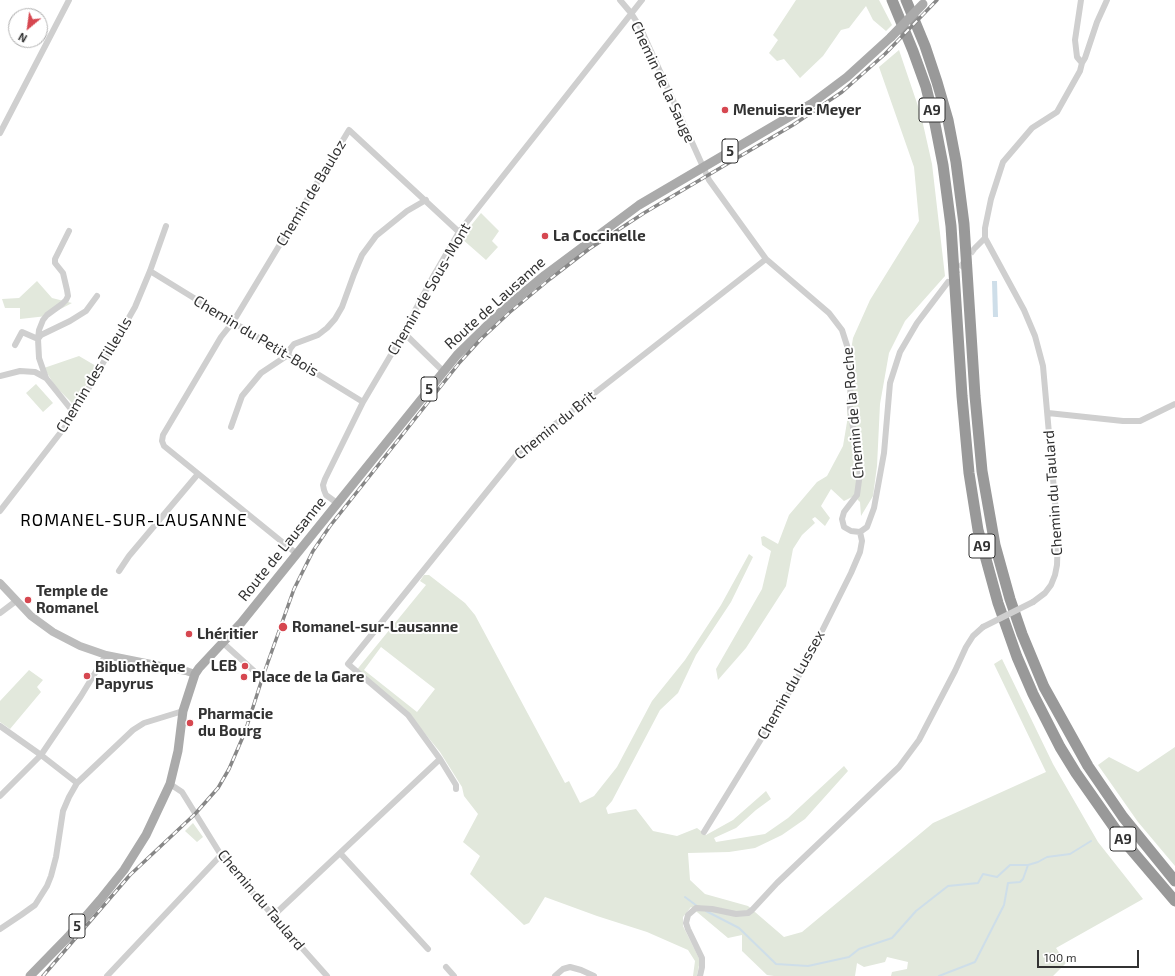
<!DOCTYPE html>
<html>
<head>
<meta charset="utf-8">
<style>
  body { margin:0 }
  #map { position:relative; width:1175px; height:976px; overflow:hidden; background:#fff; font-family:"Exo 2",sans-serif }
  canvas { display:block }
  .north { position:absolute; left:8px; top:8px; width:40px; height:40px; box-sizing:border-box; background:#fff; border:1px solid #adadad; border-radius:50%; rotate:209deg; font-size:11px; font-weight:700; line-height:16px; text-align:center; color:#323232 }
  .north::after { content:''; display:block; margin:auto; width:14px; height:18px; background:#d64750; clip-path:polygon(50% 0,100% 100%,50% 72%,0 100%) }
  .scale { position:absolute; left:1037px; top:950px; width:102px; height:18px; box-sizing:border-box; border:2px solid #323232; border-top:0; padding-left:5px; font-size:12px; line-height:14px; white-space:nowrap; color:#323232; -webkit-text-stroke:3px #fff; paint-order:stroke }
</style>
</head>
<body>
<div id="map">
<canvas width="1175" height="976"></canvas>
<div class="north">N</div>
<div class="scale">100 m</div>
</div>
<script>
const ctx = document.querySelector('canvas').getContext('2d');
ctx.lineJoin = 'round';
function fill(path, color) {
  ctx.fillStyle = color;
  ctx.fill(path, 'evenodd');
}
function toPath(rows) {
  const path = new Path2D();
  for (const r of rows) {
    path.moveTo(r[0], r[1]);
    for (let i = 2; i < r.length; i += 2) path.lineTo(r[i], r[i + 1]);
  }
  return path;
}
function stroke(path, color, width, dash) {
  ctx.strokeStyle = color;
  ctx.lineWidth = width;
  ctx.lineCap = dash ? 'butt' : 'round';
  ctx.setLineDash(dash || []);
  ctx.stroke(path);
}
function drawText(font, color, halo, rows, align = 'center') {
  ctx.font = font + ' "Exo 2",sans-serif';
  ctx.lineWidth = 4;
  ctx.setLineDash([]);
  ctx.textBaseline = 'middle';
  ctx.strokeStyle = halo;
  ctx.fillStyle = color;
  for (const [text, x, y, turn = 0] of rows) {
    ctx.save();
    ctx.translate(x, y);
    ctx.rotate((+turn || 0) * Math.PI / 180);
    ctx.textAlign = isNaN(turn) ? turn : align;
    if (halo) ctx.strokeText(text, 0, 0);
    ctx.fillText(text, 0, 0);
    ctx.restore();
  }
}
fill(toPath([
  [796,0,879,0,892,25,886,31,873,20,866,6,849,28,841,30,823,56,800,78,784,59,777,61,769,53,778,40,773,35],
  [899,50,921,115,932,164,945,276,905,321,889,353,880,404,877,466,873,496,861,516,860,502,854,496,844,501,831,489,821,506,830,518,825,526,815,517,812,519,815,523,802,535,793,549,786,586,746,648,718,680,716,669,762,589,771,551,762,545,761,537,764,536,778,544,789,515,817,482,827,476,843,446,847,422,848,369,853,338,870,300,919,221,914,167,879,67],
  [481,213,499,231,492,241,498,247,486,260,461,238],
  [37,281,52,298,72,303,47,316,20,319,20,308,5,308,2,299,19,298],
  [79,356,96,366,77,402,73,404,55,386,44,368],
  [36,384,53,403,43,412,26,393],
  [749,554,753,557,731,602,696,655,678,693,660,710,612,801,606,808,608,814,636,809,653,831,677,836,697,828,706,835,733,820,766,791,771,799,756,810,736,828,714,838,716,842,765,834,788,818,844,766,848,771,805,819,782,835,755,848,729,852,688,853,690,880,705,894,748,906,784,937,802,932,933,823,1046,772,994,664,1002,659,1053,764,1098,842,1143,899,1056,948,1066,963,1053,976,891,976,892,972,907,969,908,962,887,957,885,962,864,967,857,963,855,976,774,976,767,975,742,951,742,935,728,938,691,907,683,917,683,926,700,960,697,976,693,976,695,961,688,950,647,932,597,916,545,897,529,923,524,925,470,874,480,856,463,842,478,814,464,796,462,787,440,752,404,708,355,672,426,585,420,581,424,575,429,575,465,603,475,615,565,783,569,781,580,803,594,796,617,767,652,701,685,660,721,605],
  [381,647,435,689,417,712,364,670],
  [29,670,43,680,37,687,41,692,10,729,0,722,0,701],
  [1175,747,1175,866,1138,822,1098,765,1109,757,1138,772],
  [193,823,203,837,197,842,185,831]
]), '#e2e8dc');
fill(toPath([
  [992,281,997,281,998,317,993,317]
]), '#cedee9');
stroke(toPath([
  [685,897,697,906],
  [706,911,739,928,776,964,808,966,849,957,859,949,892,938,916,911,948,886,978,883,983,874,997,877,1010,865,1028,865,1038,862,1047,857,1070,854,1091,841],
  [939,976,975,962,1004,905,1008,883,1020,882,1023,879,1028,865]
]), '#cedee9', 2);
stroke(toPath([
  [954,275,975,248]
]), '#d6d6d6', 6, [6, 3]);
stroke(toPath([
  [620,0,631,13,640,27,709,180,766,259,829,313,842,330,850,355,851,366,850,408,860,473,857,495,844,512,842,519,844,527,851,531,860,532,867,527,874,508,884,453,890,383,900,352,917,323,948,282],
  [1081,0,1075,40,1077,57,1082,63],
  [0,133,69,0],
  [975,248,985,238],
  [150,271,363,402],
  [403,332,443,371],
  [15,345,22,332,38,339,39,330,43,320,47,315,62,304,66,300,68,296,67,290,63,273,55,263,55,259,69,231],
  [0,376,20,371,35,372,46,378],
  [74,413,46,378,39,358,38,339,41,335,70,321,86,311,97,296],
  [1048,413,1123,421,1140,421,1175,404],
  [231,427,242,396,261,373,288,355,290,349,294,344,318,335,327,328,335,319,342,307,354,274,362,255,376,236,407,211,426,200],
  [337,503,326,495,324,490,323,485,325,479,363,402,395,348,434,275,459,232,642,0],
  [0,511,71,419,135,307,150,271,166,226],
  [297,554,164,446,162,441,163,435,221,337,233,322,349,130,459,232],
  [119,571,129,556,198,474],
  [1033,602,1045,593,1051,585,1055,575,1057,565,1058,535,1043,366,1035,336,1024,310,985,238,985,228,991,199,1003,162,1032,128,1057,112,1080,71,1082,63,1085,58,1097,22,1107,0],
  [0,613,16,601],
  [222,642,254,671],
  [0,726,41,755,77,783],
  [170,784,182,792,221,855,236,874,327,976],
  [456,789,456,785,440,759,408,715,348,664,518,453,766,259],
  [0,796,41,755,81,696,106,655],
  [704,832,774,718,805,665,851,573,860,552,862,541,860,532],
  [340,853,428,949],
  [274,915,440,759],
  [0,929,21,915,35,905,47,886,51,876,56,857,63,811,69,797,77,783,133,730,144,723,183,711],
  [446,967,454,976],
  [107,976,221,855],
  [555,976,563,969,570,967,581,970,594,976],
  [700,976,702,967,702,958,688,929,686,923,688,915,696,908,712,909,736,914,748,913,752,910,777,883,899,767,919,740,955,671,966,647,973,636,983,627]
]), '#cfcfcf', 6);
stroke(toPath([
  [0,583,31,616,53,632,80,646,106,655,186,671,195,674]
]), '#bcbcbc', 8);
stroke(toPath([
  [30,976,68,937,100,900,124,870,146,835,170,784,178,751,183,711,195,674,199,668,241,623,457,355,504,309,545,275,639,205,811,104,847,77,891,37]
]), '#aaa', 9);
stroke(toPath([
  [892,0,913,51,926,87,935,124,943,165,951,226,962,396,969,473,978,530,998,603,1017,657,1033,694,1060,747,1076,773,1123,840,1175,901],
  [906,0,925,46,937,82,948,120,956,162,964,224,975,396,982,471,995,545,1010,599,1022,634,1044,687,1088,766,1123,817,1175,881]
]), '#999', 11);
const rail = toPath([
  [43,976,130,875,195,814,218,788,229,769,245,732,263,676,294,589,313,551,330,526,460,362,481,339,510,312,550,279,589,249,644,213,793,125,842,92,885,54,937,0]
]);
stroke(rail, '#878787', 3.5);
stroke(rail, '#fff', 2, [6]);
stroke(toPath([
  [983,627,1033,602]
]), '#cfcfcf', 6);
stroke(toPath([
  [891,37,923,4]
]), '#aaa', 9);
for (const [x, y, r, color] of [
  [725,110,4,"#d64750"],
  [545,236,4,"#d64750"],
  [28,600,4,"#d64750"],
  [283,627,5,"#d64750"],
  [189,634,4,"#d64750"],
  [245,666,4,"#d64750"],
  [87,676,4,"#d64750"],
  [244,677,4,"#d64750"],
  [190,723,4,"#d64750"]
]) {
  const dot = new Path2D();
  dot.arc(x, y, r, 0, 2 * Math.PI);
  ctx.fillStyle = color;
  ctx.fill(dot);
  stroke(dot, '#fff', 1.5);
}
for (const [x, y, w] of [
  [932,110,26],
  [730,151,16],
  [429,389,16],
  [982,546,26],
  [1123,839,26],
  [77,926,16]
]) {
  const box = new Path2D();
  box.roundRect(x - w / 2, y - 12, w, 24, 3);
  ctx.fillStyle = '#fff';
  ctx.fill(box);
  stroke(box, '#323232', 1);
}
drawText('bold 14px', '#323232', null, [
  ["A9",932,110],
  ["5",730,151],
  ["5",429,389],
  ["A9",982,546],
  ["A9",1123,839],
  ["5",77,926]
]);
drawText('15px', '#323232', '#fff', [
  ["Chemin de la Sauge",663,82,65],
  ["Chemin de Bauloz",311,193,-59],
  ["Chemin de Sous-Mont",429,289,-60],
  ["Route de Lausanne",495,303,-42],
  ["Chemin du Petit-Bois",256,336,31],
  ["Chemin des Tilleuls",94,375,-59],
  ["Chemin de la Roche",853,413,-95],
  ["Chemin du Brit",555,425,-39],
  ["Chemin du Taulard",1053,493,-94],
  ["Route de Lausanne",282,549,-51],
  ["Chemin du Lussex",791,685,-61],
  ["Chemin du Taulard",261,900,50]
]);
drawText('bold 15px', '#323232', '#fff', [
  ["Menuiserie Meyer",733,110],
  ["La Coccinelle",553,236],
  ["Temple de",36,591],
  ["Romanel",36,608],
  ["Romanel-sur-Lausanne",292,627],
  ["Lhéritier",197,634],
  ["LEB",237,666,"right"],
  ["Bibliothèque",95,667],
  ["Papyrus",95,684],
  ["Place de la Gare",252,677],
  ["Pharmacie",198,714],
  ["du Bourg",198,731]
], 'left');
ctx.letterSpacing = '1px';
drawText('17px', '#000', '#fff', [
  ["ROMANEL-SUR-LAUSANNE",134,520]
]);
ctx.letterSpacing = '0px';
</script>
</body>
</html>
